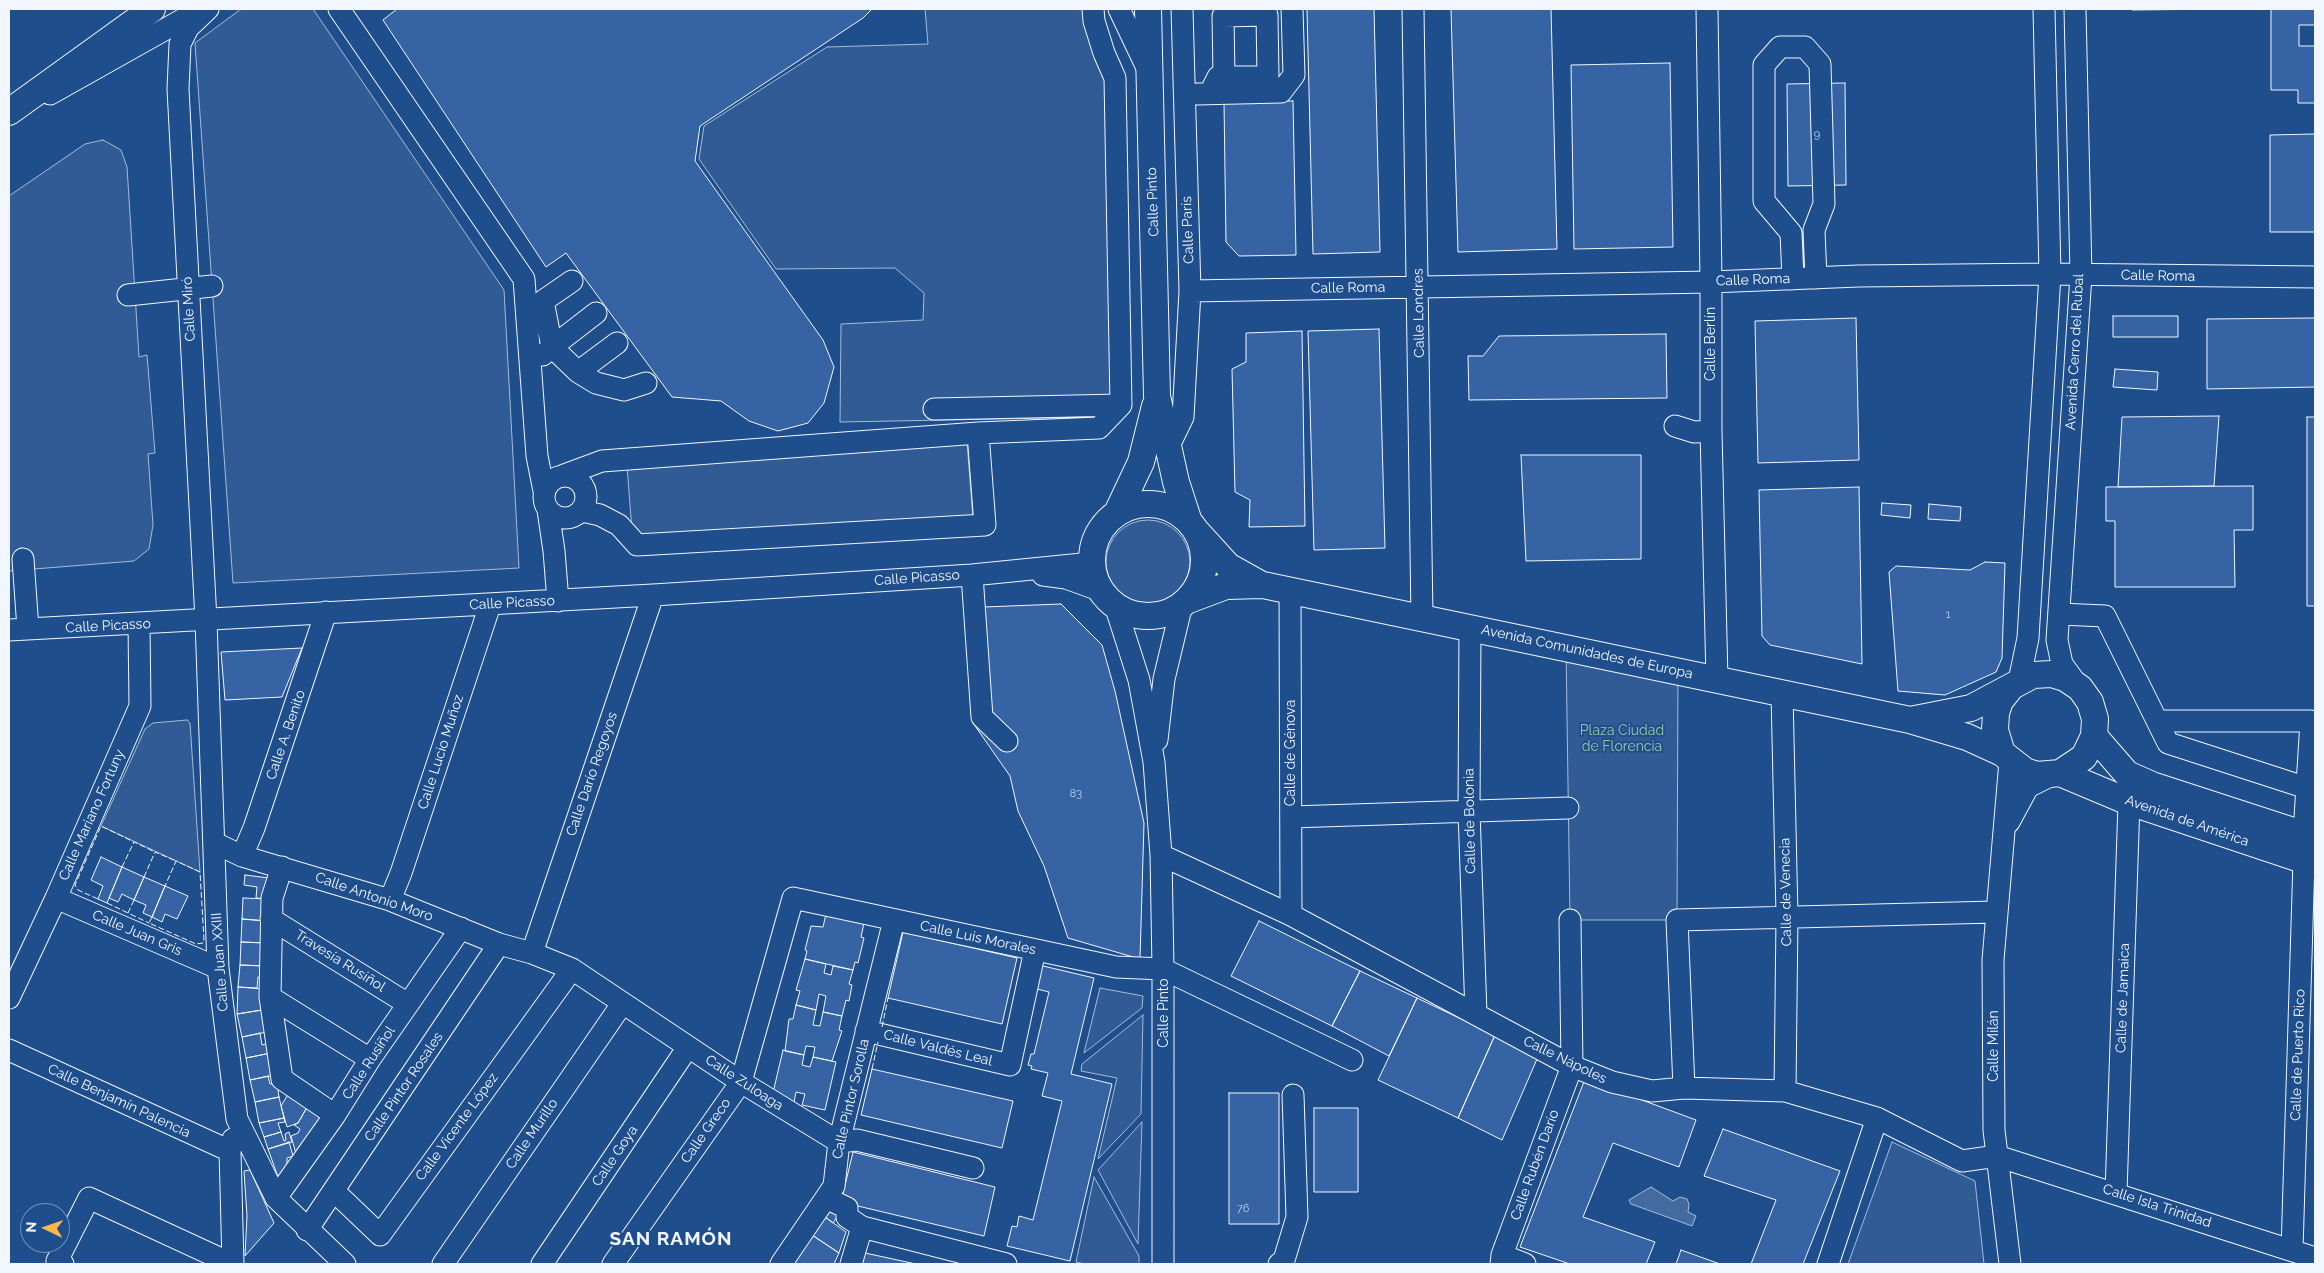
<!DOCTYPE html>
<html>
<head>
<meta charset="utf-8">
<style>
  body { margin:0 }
  #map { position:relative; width:2324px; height:1273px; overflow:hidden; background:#1f4e8c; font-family:Raleway,sans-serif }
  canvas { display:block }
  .frame { position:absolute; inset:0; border:10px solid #f2f6ff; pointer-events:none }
  .north { position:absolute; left:20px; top:1203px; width:50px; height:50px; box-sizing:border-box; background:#1f4e8c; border:1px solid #7391ba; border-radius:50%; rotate:273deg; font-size:14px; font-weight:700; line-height:20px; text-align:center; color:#f2f6ff }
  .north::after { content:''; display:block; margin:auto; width:18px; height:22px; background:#ffb74d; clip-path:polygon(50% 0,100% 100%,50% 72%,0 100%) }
</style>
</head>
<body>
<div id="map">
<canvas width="2324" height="1273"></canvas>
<div class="frame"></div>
<div class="north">N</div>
</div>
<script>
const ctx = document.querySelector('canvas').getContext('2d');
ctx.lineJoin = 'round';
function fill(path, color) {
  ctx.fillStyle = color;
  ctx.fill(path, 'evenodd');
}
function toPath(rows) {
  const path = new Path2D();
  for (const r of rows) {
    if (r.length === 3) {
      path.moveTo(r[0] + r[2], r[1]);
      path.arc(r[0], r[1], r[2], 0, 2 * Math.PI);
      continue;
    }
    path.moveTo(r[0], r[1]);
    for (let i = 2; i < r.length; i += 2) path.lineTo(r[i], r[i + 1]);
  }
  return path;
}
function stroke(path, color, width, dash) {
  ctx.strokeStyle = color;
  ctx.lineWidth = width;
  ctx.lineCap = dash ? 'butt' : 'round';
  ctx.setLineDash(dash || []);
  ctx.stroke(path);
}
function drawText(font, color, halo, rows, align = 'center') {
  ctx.font = font + ' Raleway,sans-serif';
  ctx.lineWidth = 4;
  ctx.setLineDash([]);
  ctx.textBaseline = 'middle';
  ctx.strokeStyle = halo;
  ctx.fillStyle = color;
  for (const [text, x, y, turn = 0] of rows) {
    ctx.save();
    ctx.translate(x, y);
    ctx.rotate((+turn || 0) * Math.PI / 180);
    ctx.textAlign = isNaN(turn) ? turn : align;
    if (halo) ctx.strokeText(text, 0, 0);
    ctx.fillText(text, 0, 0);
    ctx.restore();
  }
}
const built = toPath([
  [241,9,313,9,504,290,519,568,233,583,195,43,241,9],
  [925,9,1092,9,1113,78,1117,402,1104,417,840,422,841,324,923,320,924,293,895,268,776,269,699,159,704,126,827,47,928,44,925,9],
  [103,140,121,150,127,167,139,357,147,355,155,453,148,454,153,525,149,549,134,561,9,571,9,196,85,144,103,140],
  [967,442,973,519,633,544,627,466,967,442],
  [1148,562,42],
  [1566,648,1678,671,1677,920,1570,920,1566,648],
  [187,720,190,723,200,872,101,826,145,729,153,723,187,720],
  [1100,988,1143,996,1142,1008,1084,1053,1100,988],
  [1143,1015,1141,1114,1098,1159,1117,1078,1081,1071,1082,1064,1143,1015],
  [1142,1122,1138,1244,1098,1170,1142,1122],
  [1892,1142,1975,1181,1984,1264,1848,1264,1892,1142],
  [1094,1177,1139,1256,1139,1264,1085,1264,1076,1262,1094,1177]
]);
fill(built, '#305b95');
stroke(built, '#a8bbd7', 1);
const water = toPath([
  [1651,1187,1673,1201,1680,1197,1687,1199,1689,1204,1688,1212,1696,1216,1692,1226,1631,1204,1629,1200,1651,1187]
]);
fill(water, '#446ba0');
stroke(water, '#a8bbd7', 1);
const building = toPath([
  [397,9,872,9,863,18,700,126,695,161,823,340,834,367,824,403,808,423,778,431,749,421,721,401,672,397,566,253,546,267,383,20,397,9],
  [1307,9,1374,9,1380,252,1313,254,1307,9],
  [1451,9,1551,9,1557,249,1458,252,1451,9],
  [2132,9,2229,9,2132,10,2132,9],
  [2271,9,2315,9,2315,25,2299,25,2299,46,2315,46,2315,103,2298,103,2298,90,2271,90,2271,9],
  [1670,63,1673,247,1574,249,1571,65,1670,63],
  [1845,83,1846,185,1788,186,1787,84,1845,83],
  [1293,101,1296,255,1239,256,1226,242,1224,102,1293,101],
  [2315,134,2315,232,2270,232,2270,135,2315,134],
  [2113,316,2178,316,2178,337,2113,337,2113,316],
  [1856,318,1859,460,1758,463,1755,321,1856,318],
  [2315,318,2315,387,2207,389,2207,319,2315,318],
  [1379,329,1385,548,1314,550,1308,331,1379,329],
  [1302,331,1305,526,1249,527,1250,500,1235,492,1232,369,1246,362,1246,333,1302,331],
  [1666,334,1667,398,1469,400,1468,356,1483,356,1499,336,1666,334],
  [2115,369,2158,372,2157,390,2113,387,2115,369],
  [2219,416,2214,486,2118,487,2122,417,2219,416],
  [2307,417,2315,417,2315,606,2307,606,2307,417],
  [1521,455,1641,455,1641,559,1526,561,1521,455],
  [2253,486,2253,530,2234,530,2235,587,2115,587,2115,521,2106,521,2106,487,2253,486],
  [1859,487,1862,664,1770,645,1762,636,1759,490,1859,487],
  [1882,503,1911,505,1910,518,1881,515,1882,503],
  [1929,504,1961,507,1960,521,1928,519,1929,504],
  [1985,562,2005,563,2002,658,1996,672,1945,695,1898,691,1889,572,1896,566,1970,570,1985,562],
  [1061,604,1102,645,1115,691,1144,823,1140,959,1068,938,1044,866,1018,811,1010,776,973,723,984,607,1061,604],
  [302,648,282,697,225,700,221,652,302,648],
  [101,857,122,867,107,903,98,899,103,886,91,880,101,857],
  [122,867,144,877,134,900,122,894,118,902,109,898,122,867],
  [245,875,269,878,268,899,256,898,257,887,244,885,245,875],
  [144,877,165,886,152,917,143,913,146,905,134,900,144,877],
  [165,886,188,896,177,919,165,914,162,922,152,917,165,886],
  [243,898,268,899,267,921,242,919,243,898],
  [826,914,864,923,861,937,864,938,858,963,855,962,853,970,805,959,807,951,805,950,811,926,823,927,826,914],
  [242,919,267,921,266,943,241,942,242,919],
  [1259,921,1360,971,1332,1026,1231,976,1259,921],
  [903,932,1017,958,1002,1024,888,998,903,932],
  [241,942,266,943,265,966,240,965,241,942],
  [805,959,826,964,824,973,831,975,833,966,853,970,849,984,852,985,849,1001,846,1000,842,1016,823,1012,826,996,819,994,816,1010,796,1005,800,991,796,990,805,959],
  [240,965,265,966,264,977,258,977,257,988,238,987,240,965],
  [1039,965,1094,978,1071,1074,1112,1084,1070,1261,1007,1246,1012,1226,1017,1227,1019,1216,1033,1220,1062,1101,1042,1096,1048,1073,1031,1069,1032,1066,1028,1065,1031,1054,1034,1054,1049,992,1037,989,1039,965],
  [1360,971,1417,998,1389,1056,1332,1026,1360,971],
  [238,987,263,989,262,1010,237,1014,238,987],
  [1417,998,1495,1035,1458,1118,1378,1080,1417,998],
  [796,1005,816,1010,813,1025,820,1026,823,1012,842,1016,839,1030,842,1031,832,1061,813,1057,815,1047,806,1046,804,1055,785,1051,789,1019,793,1019,796,1005],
  [262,1010,267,1032,242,1037,237,1014,262,1010],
  [260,1033,262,1045,269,1043,271,1053,246,1058,242,1037,260,1033],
  [1495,1035,1537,1059,1502,1140,1458,1118,1495,1035],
  [783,1050,804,1055,802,1065,810,1067,813,1057,836,1062,825,1110,802,1105,805,1094,796,1092,794,1102,772,1097,783,1050],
  [271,1053,275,1075,250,1080,246,1058,271,1053],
  [872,1069,1013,1101,1002,1148,861,1115,872,1069],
  [268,1076,270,1084,277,1083,279,1097,255,1102,250,1080,268,1076],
  [1585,1079,1696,1120,1679,1167,1613,1143,1583,1217,1655,1242,1646,1264,1570,1264,1520,1247,1585,1079],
  [290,1091,309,1104,298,1123,287,1127,281,1106,290,1091],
  [1229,1093,1279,1093,1279,1224,1229,1224,1229,1093],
  [279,1097,284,1118,259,1123,255,1102,279,1097],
  [309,1104,325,1115,296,1154,291,1136,298,1133,300,1129,294,1125,298,1123,309,1104],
  [1314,1108,1358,1108,1358,1192,1314,1192,1314,1108],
  [284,1118,285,1122,278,1123,281,1132,264,1137,259,1123,284,1118],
  [1723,1129,1840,1171,1803,1264,1751,1264,1776,1200,1704,1176,1723,1129],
  [281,1132,284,1141,286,1140,285,1134,289,1132,292,1142,268,1149,264,1137,281,1132],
  [289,1142,293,1156,287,1158,287,1167,278,1177,268,1149,289,1142],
  [853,1152,995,1187,984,1236,841,1202,853,1152],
  [250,1170,274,1223,245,1256,247,1216,244,1171,250,1170],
  [833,1204,842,1209,833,1223,825,1217,833,1204],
  [825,1217,846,1232,839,1253,812,1235,825,1217],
  [812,1235,839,1253,834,1264,791,1264,812,1235],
  [1681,1250,1720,1264,1676,1264,1681,1250],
  [865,1253,916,1264,862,1264,865,1253]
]);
fill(building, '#3563a3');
stroke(building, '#f2f6ff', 1);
const minor = toPath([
  [208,9,188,28,180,44,178,89,206,620,218,968,237,1119,276,1198,345,1264],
  [339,9,524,279,537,456,544,491],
  [1119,9,1148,70],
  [1413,9,1422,618],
  [1707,9,1711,282,1711,431,1717,679],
  [2075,9,2081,275,2057,640,2062,664,2078,686],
  [1210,93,1218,77,1268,77,1267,15,1223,16,1224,77],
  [50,94,196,12],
  [1197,94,1281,92,1294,75,1292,9],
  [1793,279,1791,233,1764,201,1764,65,1780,47,1805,47,1820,64,1824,204,1814,230,1816,278],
  [572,281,543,301,552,347,596,313],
  [1190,291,1711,282,1859,276,2050,274,2315,277],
  [128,295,212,286],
  [543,355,552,347,578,372,596,383,624,390,646,383],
  [578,372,617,343],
  [934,409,1121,405],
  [1675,426,1694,432,1711,431],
  [978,433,1099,428,1121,405,1115,78,1104,53,1094,21,1093,9],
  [1168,448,1183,417,1190,291,1182,9],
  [564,475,602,461,978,433,985,525,637,545,619,525,600,515,582,511],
  [565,497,21],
  [548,510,554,551,558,601],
  [23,559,28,629],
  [972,575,982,717,1007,741],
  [1043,575,1066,578,1102,591],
  [1290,590,1291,915],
  [1115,605,1139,680,1154,762,1161,855,1163,969,1163,1264],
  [2059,614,2105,616,2168,743,2307,788],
  [1470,628,1469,811,1476,1014],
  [9,630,653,595,972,575,1092,563],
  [2019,681,2028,638,2050,274,2044,9],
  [1782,693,1787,916,1785,1091],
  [2157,721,2311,721,2304,834],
  [1157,740,1164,679,1182,604],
  [2010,761,1993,960,1994,1130,2010,1264],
  [1291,817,1568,808],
  [2009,822,2028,787,2054,774],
  [215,843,242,856,390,900,499,944,532,953,572,969,741,1082,839,1142,857,1140,973,1168],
  [1161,855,1291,915,1572,1066,1612,1082,1652,1091,1684,1088,1785,1091,1877,1118,1962,1161,1997,1156,2315,1258],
  [242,856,254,828,326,612],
  [282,867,272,898,270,997,282,1079,335,1115],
  [56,898,218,968],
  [390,900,401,873,490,605],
  [271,919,408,1004],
  [532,953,653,595],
  [270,997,370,1059],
  [9,998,56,898,140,706,139,625],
  [866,1031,1010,1065,1035,950],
  [9,1050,230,1151],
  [1684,1088,1677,920,1995,912],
  [233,1139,230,1151,233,1264],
  [334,1191,380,1235,572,969],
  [2116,1193,2129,802],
  [276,1198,335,1115,370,1059,461,928],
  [826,1198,847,1208,847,1217,862,1227],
  [307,1230,499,944],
  [2292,1250,2304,860],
  [1502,1255,1525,1264],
  [63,1264,57,1261,89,1198,232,1264],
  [443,1264,622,1004],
  [542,1264,688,1047],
  [613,1264,741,1082,793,898,1116,967,1163,969,1352,1060],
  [781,1264,834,1186,839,1142,894,920],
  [851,1264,862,1227,1006,1264],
  [1279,1264,1284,1260,1297,1217,1293,1095],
  [1501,1264,1502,1255,1572,1066,1570,920],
  [1828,1264,1877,1118]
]);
const major = toPath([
  [1148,9,1157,396,1176,482,1189,522],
  [9,112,152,9],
  [1148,560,56],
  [1117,513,1141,462,1155,406],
  [1198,533,1228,566,1262,585],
  [1186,601,1226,586,1263,585,1910,720,1967,737,2002,753,2025,771,2037,775,2060,773,2084,757,2094,736,2095,719,2090,702,2080,688,2065,678,2052,674,2033,675,1971,708,1910,720],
  [2094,736,2127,774,2152,785,2315,838],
  [2002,753,1995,730,1996,713,2000,701,2011,687],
  [2060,773,2129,802,2315,864]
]);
stroke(minor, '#f2f6ff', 23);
stroke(major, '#f2f6ff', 28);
stroke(minor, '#1f4e8c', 21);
stroke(major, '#1f4e8c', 26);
stroke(toPath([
  [122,867,134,842,155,852],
  [144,877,155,852,176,861],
  [98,899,78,890,75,885,101,826,134,842],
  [134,900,128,913,149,923],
  [107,903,128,913],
  [152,917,149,923,196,944,203,943,204,940,200,872,176,861,165,886],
  [882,1027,888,998],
  [872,1069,878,1042]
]), '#f2f6ff', 1, [6, 2.5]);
drawText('11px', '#c3d1e8', null, [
  ["9",1817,135],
  ["1",1948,615],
  ["83",1076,794],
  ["76",1243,1209]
]);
drawText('14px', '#f2f6ff', '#1f4e8c', [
  ["Calle Pinto",1153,202,-92],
  ["Calle París",1188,230,-92],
  ["Calle Roma",2158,276,1],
  ["Calle Roma",1753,280,-2],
  ["Calle Roma",1348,288,-1],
  ["Calle Miró",189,309,-93],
  ["Calle Londres",1419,313,-91],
  ["Calle Berlín",1711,344,-90],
  ["Avenida Cerro del Rubal",2075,352,-87],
  ["Calle Picasso",917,578,-4],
  ["Calle Picasso",512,603,-3],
  ["Calle Picasso",108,626,-3],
  ["Avenida Comunidades de Europa",1587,652,12],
  ["Calle A. Benito",286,735,-71],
  ["Calle Lucio Muñoz",441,752,-72],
  ["Calle de Génova",1291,753,-90],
  ["Calle Darío Regoyos",592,774,-71],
  ["Calle Mariano Fortuny",92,815,-66],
  ["Calle de Bolonia",1470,821,-91],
  ["Avenida de América",2187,821,19],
  ["Calle de Venecia",1786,892,-91],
  ["Calle Antonio Moro",374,897,19],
  ["Calle Juan Gris",137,933,23],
  ["Calle Luis Morales",978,938,12],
  ["Travesía Rusiñol",340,961,32],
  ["Calle Juan XXIII",220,962,-94],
  ["Calle de Jamaica",2123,998,-88],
  ["Calle Pinto",1164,1013,-90],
  ["Calle Milán",1994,1046,-90],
  ["Calle Valdés Leal",938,1048,14],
  ["Calle de Puerto Rico",2298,1055,-88],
  ["Calle Nápoles",1565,1060,26],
  ["Calle Rusiñol",369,1063,-57],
  ["Calle Zuloaga",744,1083,33],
  ["Calle Pintor Rosales",404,1087,-56],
  ["Calle Pintor Sorolla",851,1099,-77],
  ["Calle Benjamín Palencia",119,1101,25],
  ["Calle Vicente López",457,1127,-54],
  ["Calle Greco",706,1131,-55],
  ["Calle Murillo",532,1134,-56],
  ["Calle Goya",615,1156,-56],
  ["Calle Rubén Darío",1535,1165,-70],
  ["Calle Isla Trinidad",2157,1206,18]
]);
drawText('14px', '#97c8a6', '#1f4e8c', [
  ["Plaza Ciudad",1622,731],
  ["de Florencia",1622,747]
]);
ctx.letterSpacing = '1px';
drawText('bold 19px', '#f2f6ff', '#1f4e8c', [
  ["SAN RAMÓN",671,1239]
]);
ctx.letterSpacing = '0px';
</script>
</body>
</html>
